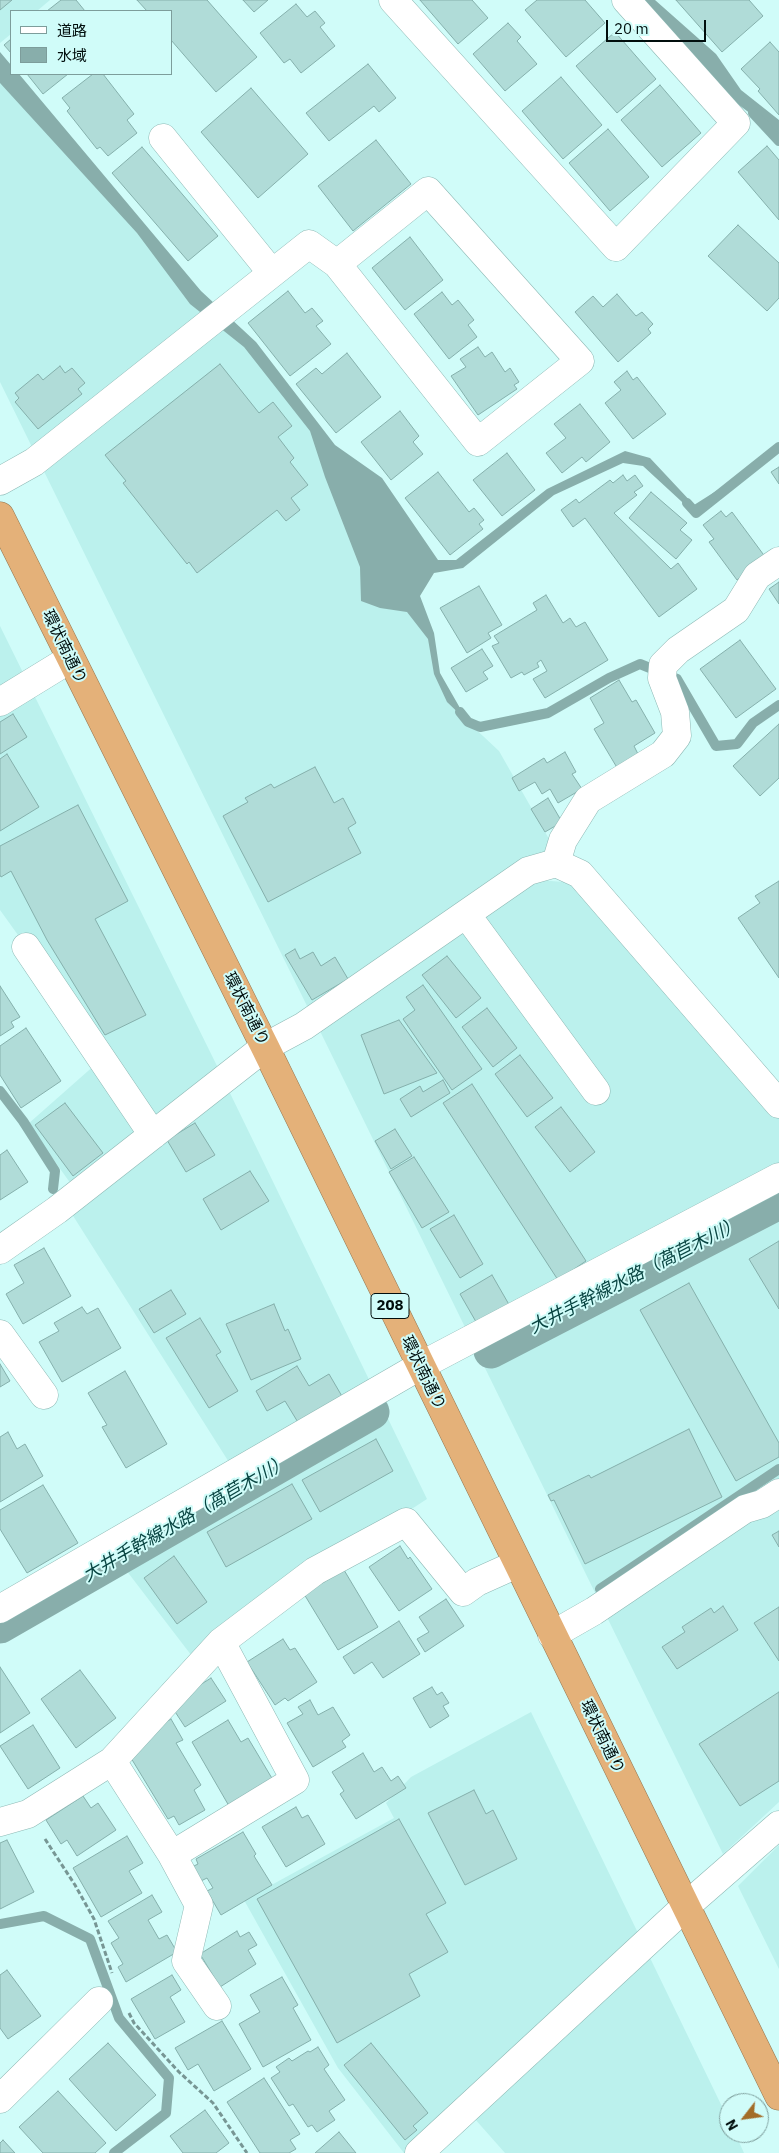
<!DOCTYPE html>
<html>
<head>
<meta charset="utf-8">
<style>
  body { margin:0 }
  #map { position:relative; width:779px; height:2153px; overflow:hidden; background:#d0fcf9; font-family:"IBM Plex Sans","Noto Sans JP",sans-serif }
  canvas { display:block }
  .legend { position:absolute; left:10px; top:10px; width:162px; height:65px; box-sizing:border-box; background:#d0fcf9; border:1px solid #7d9d9b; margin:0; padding:6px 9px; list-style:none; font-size:15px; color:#010e0d }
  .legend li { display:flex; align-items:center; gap:10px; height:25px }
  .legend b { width:25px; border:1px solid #7d9d9b }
  .north { position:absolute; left:719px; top:2093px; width:50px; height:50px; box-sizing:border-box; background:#d0fcf9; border:1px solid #7d9d9b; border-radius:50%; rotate:240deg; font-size:14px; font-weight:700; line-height:20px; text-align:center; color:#010e0d }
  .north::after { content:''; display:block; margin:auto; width:18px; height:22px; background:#a36c27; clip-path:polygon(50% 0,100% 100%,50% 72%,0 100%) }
  .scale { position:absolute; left:606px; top:20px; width:100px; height:22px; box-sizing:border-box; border:2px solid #010e0d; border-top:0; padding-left:6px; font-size:15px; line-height:18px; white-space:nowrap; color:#010e0d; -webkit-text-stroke:4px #d0fcf9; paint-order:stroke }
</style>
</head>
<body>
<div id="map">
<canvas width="779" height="2153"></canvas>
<ul class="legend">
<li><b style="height:6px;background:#fff"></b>道路</li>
<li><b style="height:14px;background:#88aeab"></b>水域</li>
</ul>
<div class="north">N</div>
<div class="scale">20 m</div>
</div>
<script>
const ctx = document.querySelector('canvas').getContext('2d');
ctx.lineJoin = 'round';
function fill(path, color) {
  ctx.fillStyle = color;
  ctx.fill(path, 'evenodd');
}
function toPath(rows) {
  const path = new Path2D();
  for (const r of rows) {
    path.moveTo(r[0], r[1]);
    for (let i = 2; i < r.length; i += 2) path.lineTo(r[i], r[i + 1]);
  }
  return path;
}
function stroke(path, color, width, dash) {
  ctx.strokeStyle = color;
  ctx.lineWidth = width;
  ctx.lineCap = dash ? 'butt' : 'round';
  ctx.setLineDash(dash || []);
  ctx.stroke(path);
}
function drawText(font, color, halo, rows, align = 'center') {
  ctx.font = font + ' "IBM Plex Sans","Noto Sans JP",sans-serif';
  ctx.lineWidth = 4;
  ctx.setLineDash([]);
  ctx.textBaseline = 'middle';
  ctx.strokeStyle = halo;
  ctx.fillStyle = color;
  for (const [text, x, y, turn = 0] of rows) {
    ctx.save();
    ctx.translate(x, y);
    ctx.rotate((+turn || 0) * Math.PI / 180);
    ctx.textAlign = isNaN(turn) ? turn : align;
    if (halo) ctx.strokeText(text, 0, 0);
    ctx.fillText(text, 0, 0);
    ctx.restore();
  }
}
fill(toPath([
  [0,0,50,0,37,11,11,11,11,34,0,43],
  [0,68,241,336,426,562,404,592,428,634,442,688,468,722,499,751,553,846,310,1012,0,382],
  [0,626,220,1072,71,1184,28,1124,105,1056,0,910],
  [538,880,576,883,779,1116,779,1802,723,1854,318,1027],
  [228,1089,427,1499,327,1564,198,1664,126,1570,251,1497,70,1211],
  [531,1712,729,2121,729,2133,735,2133,744,2153,505,2153,474,2118,436,2153,404,2153,338,2068,244,1900,394,1818,386,1803,411,1777],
  [779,1845,779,1969,738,1886]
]), '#bbf1ed');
fill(toPath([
  [644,0,655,0,716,54,741,90,779,120,779,135,731,99],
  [0,52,11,65,11,74,19,74,201,291,256,342,335,445,382,478,438,560,456,560,547,489,625,451,650,458,694,505,724,486,728,493,694,513,643,466,623,463,554,495,463,568,434,573,420,596,434,633,440,673,468,722,447,702,434,674,428,639,407,612,380,608,361,601,360,567,325,477,310,431,244,347,190,304,137,233,0,83]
]), '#88aeab');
stroke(toPath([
  [753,113,779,141],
  [687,503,696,513,779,447],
  [460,712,468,722,480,727,548,713,609,678,640,664,677,679,716,746,737,744,753,723,779,705],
  [0,1091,23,1121,55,1171,53,1189],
  [600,1589,779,1469],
  [0,1924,44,1916,90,1939,119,2018,169,2078,166,2113,114,2153]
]), '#88aeab', 10);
stroke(toPath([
  [491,1351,779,1202],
  [0,1626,372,1412]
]), '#88aeab', 35);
const building = toPath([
  [0,0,12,0,0,10,0,0],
  [61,0,76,0,85,11,47,11,61,0],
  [137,0,207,0,257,57,216,92,171,40,171,11,147,11,137,0],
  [243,0,268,0,254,12,243,0],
  [420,0,472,0,488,18,458,44,420,0],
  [537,0,585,0,605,23,566,57,525,10,537,0],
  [676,0,749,0,763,16,722,52,676,0],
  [296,4,307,17,315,11,325,23,320,27,335,46,301,73,290,59,284,63,260,33,296,4],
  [508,23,521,37,517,41,537,64,505,91,473,54,508,23],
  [615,32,656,79,617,113,576,66,615,32],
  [11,39,11,53,4,45,11,39],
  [770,42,779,52,779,115,758,91,760,89,741,69,770,42],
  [368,64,396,98,379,112,374,106,329,141,306,113,368,64],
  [27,74,68,74,43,94,27,74],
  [93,74,103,74,134,114,127,120,137,133,108,156,100,147,97,149,67,111,70,108,62,98,93,74],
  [561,77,602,125,563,159,522,111,561,77],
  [660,85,701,133,662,167,621,120,660,85],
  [251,88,308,154,258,198,201,132,251,88],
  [608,129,649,177,610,211,569,163,608,129],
  [376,140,411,184,353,231,318,186,376,140],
  [767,146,779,160,779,220,738,172,767,146],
  [142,147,218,236,188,261,112,173,142,147],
  [738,225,779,263,779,298,767,311,708,256,738,225],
  [410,237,443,280,405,310,372,268,410,237],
  [288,291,305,313,312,308,323,321,316,326,331,344,290,376,248,323,288,291],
  [442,292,452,305,458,300,474,320,468,325,477,337,449,359,414,314,442,292],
  [617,294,636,316,642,312,653,324,648,329,651,333,618,362,575,312,593,296,603,307,617,294],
  [478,347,485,357,492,352,505,372,510,368,519,382,514,385,517,389,478,415,451,376,466,367,460,359,478,347],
  [347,353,381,397,336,433,296,384,316,368,322,374,347,353],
  [220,364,259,413,273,402,292,426,278,437,294,458,290,462,308,485,291,498,300,510,286,521,277,510,197,573,189,562,187,564,123,483,126,481,105,455,220,364],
  [60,366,65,373,72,368,85,383,78,389,82,394,38,429,15,402,19,398,15,393,38,374,43,380,60,366],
  [627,371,633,380,637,377,666,414,633,439,605,403,621,390,614,382,627,371],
  [580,404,610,442,586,462,582,457,562,473,546,453,566,438,554,424,580,404],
  [400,411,419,436,413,442,423,454,391,480,361,442,400,411],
  [507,453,535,490,502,516,473,480,507,453],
  [779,467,779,484,771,472,779,467],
  [438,472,469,512,474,508,484,520,479,524,483,529,450,555,405,498,438,472],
  [623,475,627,481,635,475,643,486,634,492,637,495,614,513,671,569,678,563,697,589,659,617,585,518,573,527,561,510,576,499,579,503,610,480,613,483,623,475],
  [651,492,687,523,680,530,692,540,676,559,629,518,651,492],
  [721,511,726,517,732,512,766,558,737,580,709,542,714,539,703,525,721,511],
  [779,582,779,604,769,589,779,582],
  [479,586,502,625,488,633,491,638,467,653,440,608,479,586],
  [546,595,563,623,570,618,576,627,585,622,608,660,545,698,533,679,547,671,541,660,537,663,539,667,524,675,522,672,511,678,492,646,499,643,494,636,537,610,533,603,546,595],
  [740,640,776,689,736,718,700,669,740,640],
  [482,649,493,666,483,672,488,679,466,692,451,668,482,649],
  [619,680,632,702,636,700,655,733,634,746,640,758,619,771,594,729,604,723,590,698,619,680],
  [13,714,27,737,0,754,0,722,13,714],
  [779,724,779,778,760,796,733,766,779,724],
  [565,752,576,772,572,774,582,789,558,803,550,789,542,794,535,782,519,791,512,778,544,758,547,763,565,752],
  [7,754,39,807,0,831,0,759,7,754],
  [315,767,334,803,343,798,356,823,348,828,361,853,268,902,223,816,248,802,245,798,271,784,274,788,315,767],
  [548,798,562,822,545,832,531,809,548,798],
  [78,805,128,901,95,919,146,1015,105,1035,47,940,11,871,1,877,0,875,0,846,78,805],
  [779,881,779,978,738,918,760,903,755,896,779,881],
  [295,949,300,959,313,952,321,966,335,957,348,979,312,1000,285,955,295,949],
  [447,956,481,998,456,1018,422,975,447,956],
  [423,985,482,1069,452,1090,403,1019,415,1010,406,997,423,985],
  [0,986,20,1017,11,1022,14,1027,0,1036,0,986],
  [487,1008,517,1048,493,1067,462,1027,487,1008],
  [399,1020,437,1073,384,1094,361,1035,399,1020],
  [26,1028,61,1081,21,1108,0,1075,0,1046,26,1028],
  [520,1055,553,1098,527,1117,495,1074,520,1055],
  [443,1080,450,1093,411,1117,400,1099,420,1086,423,1092,443,1080],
  [472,1084,586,1261,558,1280,443,1103,472,1084],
  [65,1103,103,1153,73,1176,35,1125,65,1103],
  [561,1107,595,1152,570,1172,535,1127,561,1107],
  [195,1123,215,1155,186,1172,167,1140,195,1123],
  [395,1129,412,1156,391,1169,375,1141,395,1129],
  [7,1150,28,1182,0,1200,0,1155,7,1150],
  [414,1157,449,1212,422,1228,389,1172,414,1157],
  [250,1171,269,1201,221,1230,203,1199,250,1171],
  [454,1215,483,1264,460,1278,430,1229,454,1215],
  [779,1241,779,1309,749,1259,779,1241],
  [44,1248,71,1296,23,1324,6,1294,24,1283,14,1265,44,1248],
  [492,1275,511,1308,479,1327,460,1294,492,1275],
  [689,1283,779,1443,779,1457,736,1481,640,1310,689,1283],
  [171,1290,186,1314,154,1333,139,1309,171,1290],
  [274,1304,285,1331,288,1329,301,1359,251,1380,226,1324,274,1304],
  [82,1307,87,1314,98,1308,121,1348,62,1382,39,1342,59,1331,54,1323,82,1307],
  [200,1318,221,1352,216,1355,238,1391,209,1408,166,1338,200,1318],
  [0,1364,10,1381,0,1387,0,1364],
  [297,1366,309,1386,329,1374,343,1398,299,1424,285,1401,267,1411,256,1391,297,1366],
  [125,1371,167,1444,126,1468,102,1427,107,1425,88,1393,125,1371],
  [689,1429,722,1497,585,1564,554,1500,551,1501,548,1495,589,1475,591,1478,689,1429],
  [8,1432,17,1449,25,1444,43,1476,0,1502,0,1437,8,1432],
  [376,1439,393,1471,320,1512,302,1480,376,1439],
  [292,1484,312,1519,226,1567,207,1532,292,1484],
  [43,1485,78,1543,27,1573,0,1529,0,1510,43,1485],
  [779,1531,779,1547,772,1535,779,1531],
  [400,1546,408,1559,410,1557,432,1589,399,1611,369,1567,400,1546],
  [174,1556,207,1602,177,1624,144,1578,174,1556],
  [344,1570,378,1627,338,1650,304,1594,344,1570],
  [446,1599,464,1626,425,1652,417,1639,429,1632,419,1617,446,1599],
  [723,1606,738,1630,677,1669,662,1647,685,1632,682,1627,711,1608,714,1613,723,1606],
  [779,1607,779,1661,754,1623,779,1607],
  [399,1621,420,1654,383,1678,372,1662,354,1674,343,1657,399,1621],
  [283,1639,290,1650,295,1648,317,1682,288,1701,285,1698,275,1705,247,1662,283,1639],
  [0,1667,30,1713,0,1733,0,1667],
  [80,1670,116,1718,76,1748,41,1699,80,1670],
  [211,1678,226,1701,185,1727,170,1704,211,1678],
  [432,1687,437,1695,442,1692,449,1703,443,1706,449,1716,430,1728,413,1698,432,1687],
  [779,1692,779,1781,740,1806,699,1744,779,1692],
  [310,1700,318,1715,333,1707,350,1735,342,1741,346,1747,313,1767,287,1723,303,1714,298,1707,310,1700],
  [171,1719,183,1740,176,1743,201,1785,194,1790,205,1810,179,1825,174,1816,168,1819,131,1758,148,1733,171,1719],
  [228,1720,241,1742,248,1738,273,1780,229,1806,192,1742,228,1720],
  [33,1725,60,1768,28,1789,0,1746,33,1725],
  [363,1753,374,1772,382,1767,391,1781,398,1776,406,1788,356,1819,340,1794,344,1791,332,1772,363,1753],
  [474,1790,486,1814,493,1810,517,1859,465,1885,428,1813,474,1790],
  [83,1796,91,1808,98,1803,116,1830,77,1856,67,1840,61,1844,46,1820,83,1796],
  [296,1807,302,1818,308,1815,325,1844,286,1867,262,1827,296,1807],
  [399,1819,446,1903,426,1914,448,1952,409,1974,420,1996,337,2043,257,1899,399,1819],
  [243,1832,256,1854,254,1856,272,1885,221,1915,207,1891,213,1888,207,1878,199,1882,190,1868,198,1864,196,1859,243,1832],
  [127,1836,143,1863,129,1871,142,1893,101,1917,73,1868,127,1836],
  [7,1840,34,1892,0,1909,0,1843,7,1840],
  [152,1895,162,1912,148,1920,159,1939,167,1935,177,1952,126,1982,118,1967,123,1964,111,1943,119,1938,108,1921,152,1895],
  [237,1931,240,1937,249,1932,257,1945,248,1950,256,1964,220,1987,200,1954,237,1931],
  [7,1970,41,2016,8,2039,0,2028,0,1975,7,1970],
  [172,1975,181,1990,170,1997,185,2022,155,2039,131,1999,172,1975],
  [282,1977,298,2005,293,2008,311,2040,263,2067,239,2024,260,2012,250,1995,282,1977],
  [222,2021,251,2069,214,2091,198,2064,188,2070,175,2048,222,2021],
  [108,2043,156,2095,116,2131,69,2079,108,2043],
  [371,2043,428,2113,413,2126,417,2130,405,2140,344,2065,371,2043],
  [318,2047,329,2065,324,2069,345,2100,329,2111,335,2120,317,2132,312,2125,308,2127,293,2104,289,2106,271,2078,280,2072,276,2067,289,2058,292,2061,308,2051,310,2052,318,2047],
  [264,2078,300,2134,290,2140,296,2149,289,2153,260,2153,227,2102,264,2078],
  [58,2091,106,2143,95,2153,43,2153,19,2127,58,2091],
  [205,2110,229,2143,216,2153,183,2153,170,2136,205,2110],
  [339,2132,356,2153,315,2153,339,2132],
  [3,2140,15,2153,0,2153,0,2143,3,2140]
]);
fill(building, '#b0dcd8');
stroke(building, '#85b0ac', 1);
const street = toPath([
  [393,0,616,247,736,123,626,0],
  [163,138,272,273],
  [0,481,34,462,309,244,337,264,478,442,580,361,428,191,337,264],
  [0,702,70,659],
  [556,863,563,840,588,800,663,754,677,736,675,712,662,678,663,665,678,650,736,610,757,576,779,561],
  [466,914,596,1091],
  [26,947,153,1135],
  [0,1250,57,1210,265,1047,304,1026,528,871,556,863,580,874,779,1104],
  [0,1334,44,1395],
  [0,1609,420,1366,779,1177],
  [552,1635,594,1611,745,1509,762,1504,779,1493],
  [112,1761,172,1855,295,1780,221,1642],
  [0,1822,28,1814,112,1761,221,1642,315,1571,406,1522,463,1592,477,1582,517,1564],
  [172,1855,199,1905,186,1961,217,2006],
  [0,2099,99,2001],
  [419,2153,685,1907,779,1825]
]);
const highway = toPath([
  [0,516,265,1047,779,2096]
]);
stroke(street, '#8db8b4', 29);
stroke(highway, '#957853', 29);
stroke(toPath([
  [45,1839,75,1885,94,1919,112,1973],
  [129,2013,134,2023,179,2072,213,2103,247,2153]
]), '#779694', 3, [5, 2.5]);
stroke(street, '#fff', 28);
stroke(highway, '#e4b179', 28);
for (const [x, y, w] of [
  [390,1306,38]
]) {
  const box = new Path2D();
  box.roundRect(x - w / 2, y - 12.5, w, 25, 4);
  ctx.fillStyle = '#d0fcf9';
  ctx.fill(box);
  stroke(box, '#010e0d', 1);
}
drawText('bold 15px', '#010e0d', null, [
  ["208",390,1306]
]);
drawText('16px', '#010e0d', '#d0fcf9', [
  ["環状南通り",64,647,64],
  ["環状南通り",246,1009,63],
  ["環状南通り",423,1373,64],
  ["環状南通り",602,1737,64]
]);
drawText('italic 18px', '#094542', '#d0fcf9', [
  ["大井手幹線水路（萵苣木川）",635,1276,-27],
  ["大井手幹線水路（萵苣木川）",186,1519,-30]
]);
</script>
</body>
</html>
